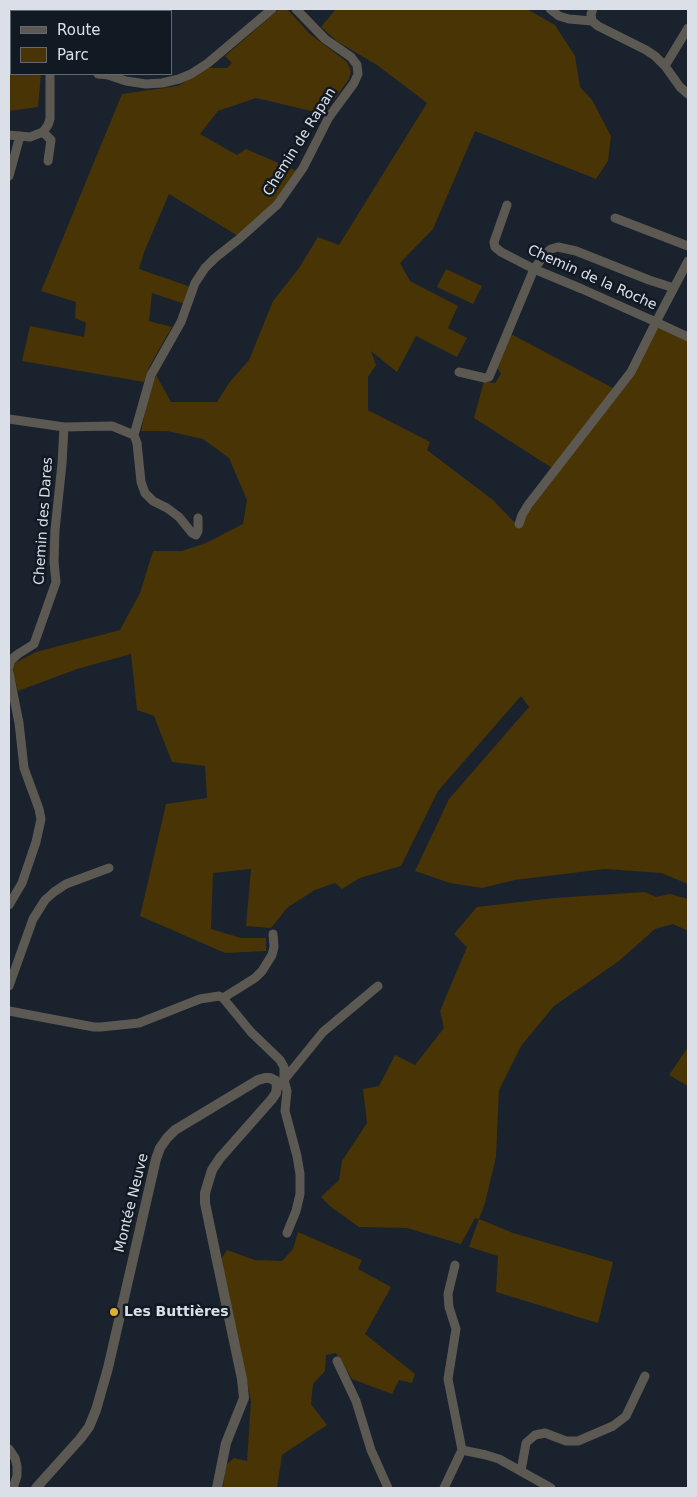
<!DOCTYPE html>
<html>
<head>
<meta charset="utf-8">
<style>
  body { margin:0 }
  #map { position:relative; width:697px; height:1497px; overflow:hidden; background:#1a222d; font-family:"DejaVu Sans",sans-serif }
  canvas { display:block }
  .frame { position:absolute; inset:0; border:10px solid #dbe0e8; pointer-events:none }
  .legend { position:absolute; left:10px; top:10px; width:162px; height:65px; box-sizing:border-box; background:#111923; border:1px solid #626972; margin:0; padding:6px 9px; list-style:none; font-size:15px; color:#dbe0e8 }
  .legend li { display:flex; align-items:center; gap:10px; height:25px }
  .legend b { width:25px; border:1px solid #626972 }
</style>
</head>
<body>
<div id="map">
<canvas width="697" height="1497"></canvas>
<div class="frame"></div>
<ul class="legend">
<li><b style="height:6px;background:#5c5953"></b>Route</li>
<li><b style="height:14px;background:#483405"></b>Parc</li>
</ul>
</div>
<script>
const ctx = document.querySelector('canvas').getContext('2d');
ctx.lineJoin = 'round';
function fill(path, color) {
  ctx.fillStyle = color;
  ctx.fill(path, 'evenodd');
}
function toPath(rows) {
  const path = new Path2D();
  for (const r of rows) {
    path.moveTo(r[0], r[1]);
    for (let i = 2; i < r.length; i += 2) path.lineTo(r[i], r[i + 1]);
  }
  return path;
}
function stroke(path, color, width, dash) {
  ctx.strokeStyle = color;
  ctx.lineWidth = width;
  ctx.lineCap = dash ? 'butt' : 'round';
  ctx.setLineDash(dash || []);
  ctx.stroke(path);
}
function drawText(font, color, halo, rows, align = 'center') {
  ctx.font = font + ' "DejaVu Sans",sans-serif';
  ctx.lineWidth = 5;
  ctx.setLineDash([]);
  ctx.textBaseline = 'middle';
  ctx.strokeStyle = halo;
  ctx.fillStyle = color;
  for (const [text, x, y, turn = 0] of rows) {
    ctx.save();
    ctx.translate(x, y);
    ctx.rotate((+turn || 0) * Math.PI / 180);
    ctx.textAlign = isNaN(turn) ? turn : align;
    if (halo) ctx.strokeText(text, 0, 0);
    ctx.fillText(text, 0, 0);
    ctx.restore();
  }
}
fill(toPath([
  [9,9,33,9,34,11,11,11,11,74,41,74,38,107,9,111],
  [279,9,287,9,310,34,347,62,351,71,349,79,324,114,256,98,218,111,200,134,237,155,246,149,297,171,273,205,238,236,169,194,145,250,139,269,191,287,185,304,152,293,149,321,172,327,149,367,144,382,22,361,30,326,84,337,86,323,75,318,76,302,41,291,122,94,178,86,208,68,227,68,232,63,225,56],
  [336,9,527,9,555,25,575,56,580,87,592,100,611,136,608,161,596,179,475,131,433,229,400,263,410,281,458,306,448,328,467,338,457,357,416,336,397,372,371,351,376,365,368,377,368,410,430,442,427,450,493,500,515,523,523,519,619,392,657,326,688,340,688,884,661,873,605,869,515,880,482,888,450,883,415,871,449,799,529,707,521,696,438,791,401,866,360,878,342,889,335,883,315,890,288,907,271,928,246,926,251,869,213,873,211,929,241,938,266,938,266,951,225,953,140,916,166,804,207,798,205,766,172,762,154,716,137,710,131,654,77,669,18,691,11,665,36,652,120,630,140,593,153,551,182,551,206,543,243,524,247,500,229,458,203,439,167,431,141,431,149,394,156,375,171,402,217,402,229,383,249,360,273,301,299,268,318,237,339,245,427,103,377,65,338,42,321,27],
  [446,269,482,286,473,304,437,287],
  [509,333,615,389,552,468,474,418,484,381,495,383,501,374,496,365],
  [645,892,656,897,670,894,688,899,688,931,673,924,655,929,619,961,554,1006,521,1046,499,1090,496,1157,485,1203,479,1219,513,1233,613,1262,598,1323,496,1292,498,1256,469,1247,479,1219,475,1218,461,1244,407,1228,359,1227,331,1207,321,1197,339,1180,342,1161,367,1123,363,1089,379,1086,395,1055,415,1065,444,1028,440,1011,467,947,454,934,477,907,554,898],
  [688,1047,688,1086,669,1075],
  [298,1232,362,1260,358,1269,391,1287,365,1334,415,1374,412,1383,399,1380,392,1394,352,1379,336,1353,326,1355,325,1371,313,1384,311,1404,327,1425,282,1455,277,1488,223,1488,226,1465,234,1458,247,1461,251,1401,221,1259,227,1250,255,1260,282,1261,293,1249]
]), '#483405');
stroke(toPath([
  [36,9,37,11],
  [550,9,559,16,569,19,592,21],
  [593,9,591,14,592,21,598,26,646,50,655,56,665,66,680,87,688,94],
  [665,66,688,28],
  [98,74,108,75,126,81,146,84,162,83,179,79,191,74,208,63,272,9],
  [43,132,51,140,48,161],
  [9,135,30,137,43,132,48,125,50,119,50,74],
  [9,176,20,136],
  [507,205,494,242,495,247,501,252,534,269,582,289,656,322,688,261],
  [615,218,688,246],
  [459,372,485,378,489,377,534,269,546,253,551,249,558,247,576,251,649,280,674,288],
  [9,419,64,427,112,426,134,435,151,375,181,322,195,283,205,268,215,258,239,239,277,205,303,168,329,117,354,83,358,74,357,65,351,57,325,39,296,9],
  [134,435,137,443,141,482,145,493,153,501,167,508,179,517,192,533,196,535,198,531,198,518],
  [519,524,522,515,528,505,631,372,656,322,688,337],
  [9,667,10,661,18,654,34,644,56,582,54,562,55,530,62,464,64,427],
  [9,673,19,723,24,768,39,809,41,819,36,842,22,883,9,905],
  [9,986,33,919,45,900,54,892,66,884,109,868],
  [223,998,255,978,262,971,272,955,274,947,273,934],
  [9,1011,94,1027,101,1027,139,1023,200,999,219,996,223,998,251,1032,280,1060,284,1067,284,1080,277,1087],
  [287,1233,296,1211,300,1194,300,1174,297,1156,285,1111,287,1091,284,1080,323,1032,378,986],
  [337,1361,356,1401,371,1450,388,1488],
  [9,1449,15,1458,17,1466,17,1476,13,1488],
  [462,1450,486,1455,499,1459,551,1488],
  [521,1471,526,1443,535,1435,545,1433,566,1441,578,1441,613,1426,626,1416,645,1376],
  [444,1488,462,1450,448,1379,456,1329,449,1307,448,1294,455,1265]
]), '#5c5953', 9);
stroke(toPath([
  [36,1488,80,1439,89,1427,96,1410,108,1368,156,1159,160,1148,167,1138,175,1130,258,1080,265,1078,270,1078,276,1081,277,1087,276,1093,272,1099,220,1158,212,1170,205,1193,205,1203,216,1256,242,1379,244,1398,226,1443,217,1488]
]), '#5c5953', 10);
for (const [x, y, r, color] of [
  [114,1312,5,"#e2af34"]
]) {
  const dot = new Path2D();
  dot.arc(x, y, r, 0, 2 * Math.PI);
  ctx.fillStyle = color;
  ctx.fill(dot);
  stroke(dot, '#111923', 2);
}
drawText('14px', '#dbe0e8', '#111923', [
  ["Chemin de Rapan",300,142,-58],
  ["Chemin de la Roche",592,278,24],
  ["Chemin des Dares",44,521,-86],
  ["Montée Neuve",132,1203,-76]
]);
drawText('bold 14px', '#dbe0e8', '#111923', [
  ["Les Buttières",124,1312]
], 'left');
</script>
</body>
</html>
